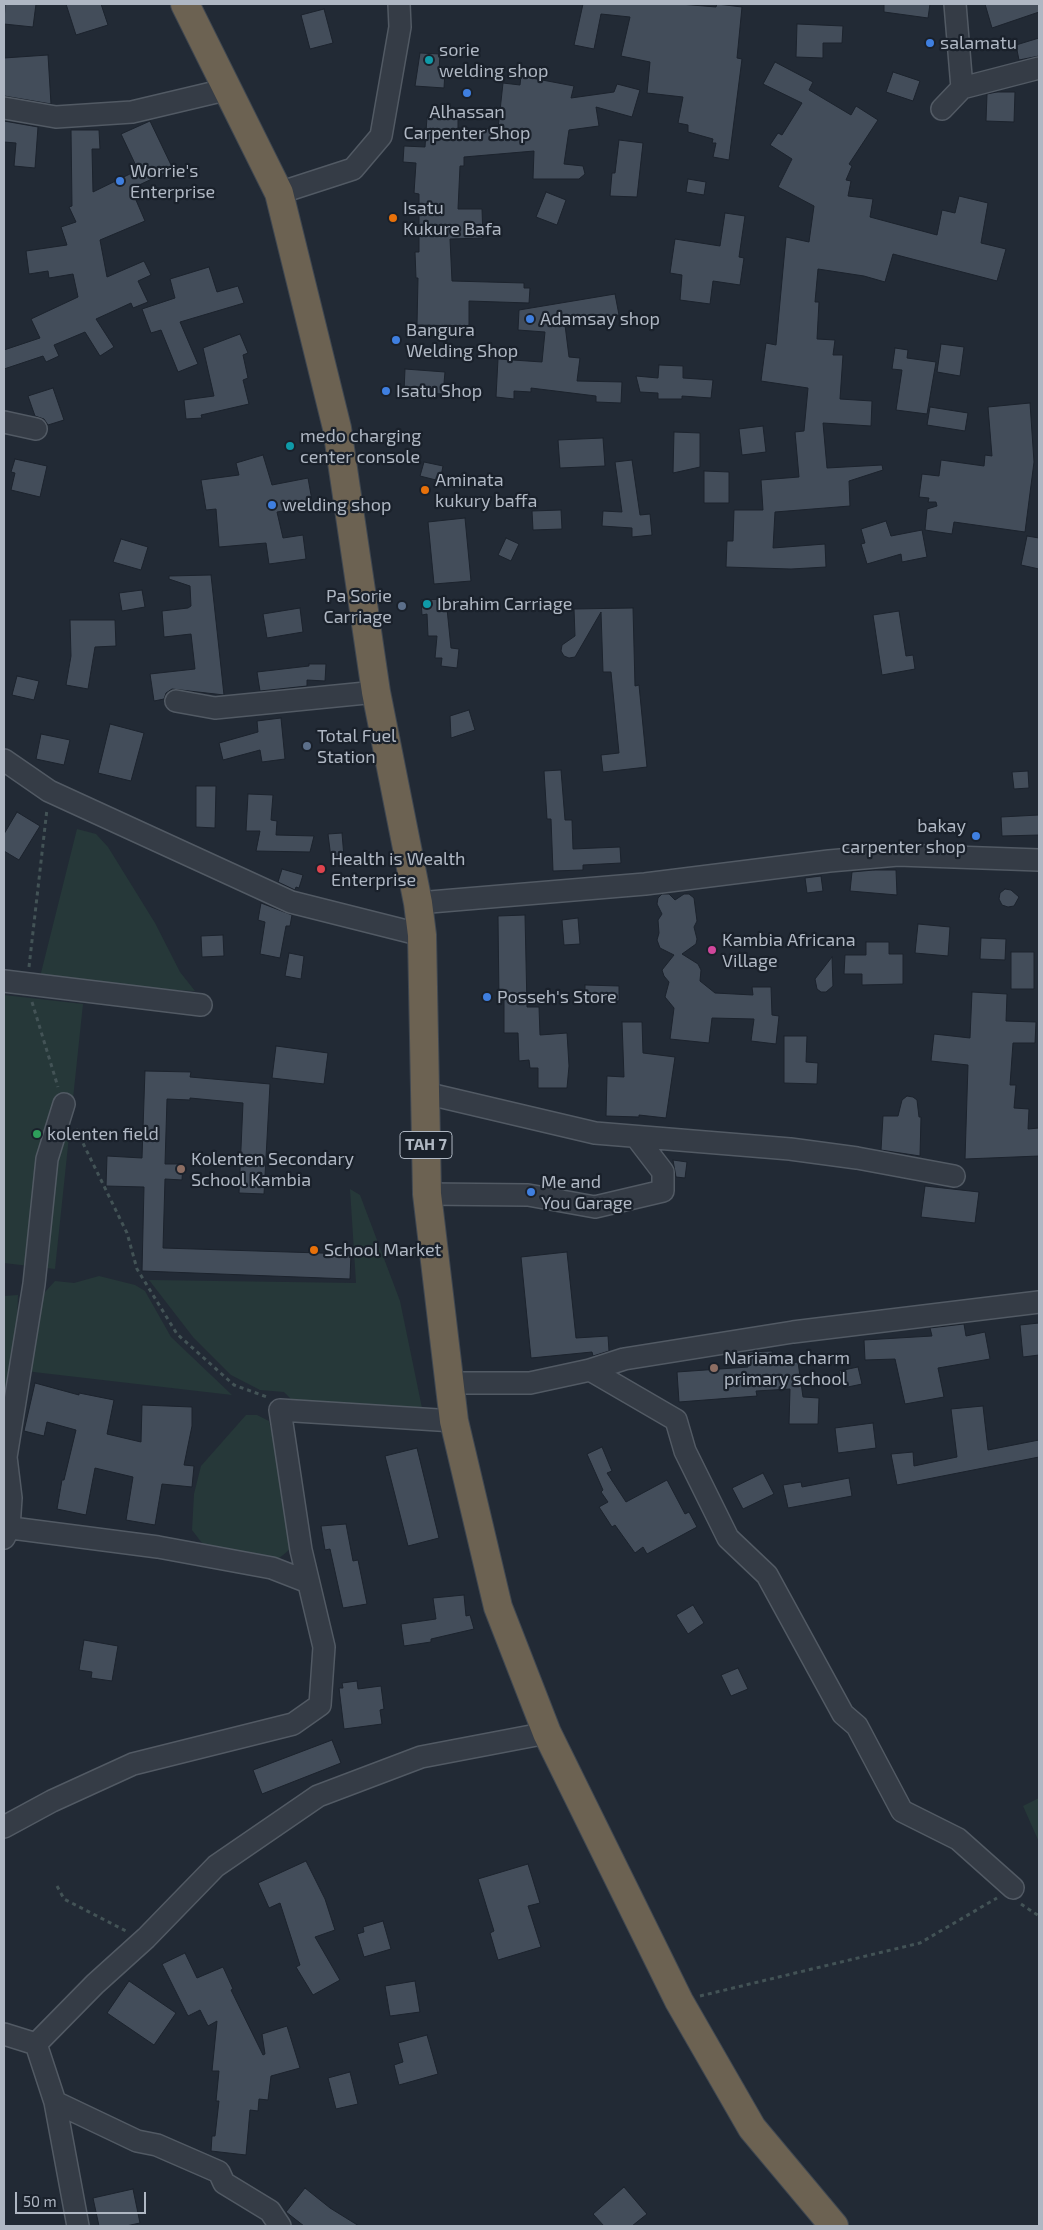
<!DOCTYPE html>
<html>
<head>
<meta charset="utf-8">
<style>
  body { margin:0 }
  #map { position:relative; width:1043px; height:2230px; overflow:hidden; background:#222a35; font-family:"Exo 2",sans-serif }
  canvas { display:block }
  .frame { position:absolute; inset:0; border:5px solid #afb7c3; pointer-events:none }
  .scale { position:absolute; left:15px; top:2192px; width:131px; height:22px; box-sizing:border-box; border:2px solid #afb7c3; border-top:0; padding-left:6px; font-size:15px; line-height:18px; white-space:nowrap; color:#afb7c3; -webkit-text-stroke:4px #1a212b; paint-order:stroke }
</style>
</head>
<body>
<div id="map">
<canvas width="1043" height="2230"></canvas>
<div class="frame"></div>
<div class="scale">50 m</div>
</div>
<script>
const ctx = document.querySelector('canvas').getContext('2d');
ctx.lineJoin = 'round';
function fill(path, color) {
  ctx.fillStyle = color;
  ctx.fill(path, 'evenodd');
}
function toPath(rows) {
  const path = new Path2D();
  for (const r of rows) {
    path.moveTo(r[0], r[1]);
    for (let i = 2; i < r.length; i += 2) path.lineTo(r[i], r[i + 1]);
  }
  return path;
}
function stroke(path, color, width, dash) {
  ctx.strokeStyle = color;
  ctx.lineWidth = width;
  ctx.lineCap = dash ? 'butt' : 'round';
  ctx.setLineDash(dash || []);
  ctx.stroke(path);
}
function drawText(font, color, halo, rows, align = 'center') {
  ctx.font = font + ' "Exo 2",sans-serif';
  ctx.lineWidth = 4.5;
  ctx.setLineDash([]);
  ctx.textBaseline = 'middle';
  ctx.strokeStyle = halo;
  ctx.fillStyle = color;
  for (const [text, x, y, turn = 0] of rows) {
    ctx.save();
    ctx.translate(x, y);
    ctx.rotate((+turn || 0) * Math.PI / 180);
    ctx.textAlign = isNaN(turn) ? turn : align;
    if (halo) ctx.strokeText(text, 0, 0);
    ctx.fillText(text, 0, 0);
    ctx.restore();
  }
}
fill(toPath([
  [77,829,96,834,108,847,155,923,180,972,195,991,133,988,40,977],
  [4,995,83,1004,55,1269,4,1263],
  [350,1189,360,1195,400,1301,422,1408,293,1401,284,1392,260,1390,231,1375,193,1337,149,1280,356,1283],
  [99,1276,135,1285,145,1291,171,1337,232,1395,25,1371,32,1330,45,1292,55,1281,74,1283],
  [18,1295,17,1321,4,1420,4,1296],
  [246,1415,257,1415,269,1421,279,1465,292,1535,289,1550,277,1560,205,1547,192,1530,194,1494,201,1466],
  [1039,1798,1039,1842,1023,1806]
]), '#263839');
const building = toPath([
  [5,4,36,4,33,27,4,24,5,4],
  [66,4,101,4,108,25,76,35,66,4],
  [583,4,680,4,716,7,717,4,742,7,737,58,742,59,729,160,713,157,716,143,712,143,713,139,688,132,688,125,678,123,683,97,647,93,650,62,621,56,630,17,601,14,594,49,574,45,583,4],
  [884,4,930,4,928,18,884,12,884,4],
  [985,4,1039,4,1039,12,992,28,985,4],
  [324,9,333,43,310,49,301,15,324,9],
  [797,24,843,26,842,43,823,43,823,58,796,57,797,24],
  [1039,38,1039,56,1019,60,1016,45,1039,38],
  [420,53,440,54,439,71,445,71,444,88,415,86,420,53],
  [48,55,51,104,4,96,4,58,48,55],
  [775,62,813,82,809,90,851,115,856,106,878,120,849,164,852,166,846,180,851,181,848,196,873,199,870,217,937,235,942,210,955,213,959,196,988,203,981,243,1006,249,997,281,893,254,885,282,864,276,818,269,815,302,819,302,817,339,835,340,833,355,843,355,840,399,872,401,871,426,823,423,827,468,882,465,883,470,849,481,850,506,775,512,773,548,825,544,826,567,791,569,726,567,727,541,733,541,734,510,763,510,761,480,799,477,795,432,804,431,808,388,761,381,766,343,776,345,786,237,809,242,814,206,778,187,792,159,770,145,778,133,782,135,802,103,763,84,775,62],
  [893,72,920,81,913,101,886,92,893,72],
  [521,76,574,86,571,98,614,92,617,84,640,90,632,117,596,107,599,126,569,130,564,164,583,166,585,174,579,179,533,179,534,151,464,157,464,166,460,166,458,209,482,209,483,238,450,239,452,281,524,283,524,288,530,288,529,303,469,301,469,326,417,325,418,278,416,278,415,252,419,252,419,194,414,193,416,163,403,162,404,146,425,147,427,117,458,119,458,128,498,129,503,83,520,85,521,76],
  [997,92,1015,92,1014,122,986,121,987,94,997,92],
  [4,121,38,127,35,168,14,166,16,143,4,142,4,121],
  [150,121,173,169,137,186,139,190,133,193,145,221,100,240,107,277,144,261,151,275,138,281,148,302,133,308,131,303,96,319,114,347,100,356,85,332,54,345,59,356,46,362,43,356,4,369,4,350,40,338,31,319,78,297,73,274,49,278,48,271,29,274,26,251,67,245,61,227,76,222,69,207,72,206,71,130,99,130,100,149,92,149,93,192,138,170,121,134,150,121],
  [619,140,643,143,637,197,610,196,612,173,615,173,619,140],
  [688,179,706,182,704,195,686,192,688,179],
  [546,192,566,200,557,225,536,217,546,192],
  [725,213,745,216,739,257,744,258,740,285,713,281,710,304,680,300,682,275,670,273,675,239,720,246,725,213],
  [209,267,217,292,238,286,244,303,180,322,198,364,178,372,161,330,151,333,142,309,175,298,170,279,209,267],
  [615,294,619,315,565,325,569,357,580,358,577,381,622,382,621,403,596,402,596,396,531,388,531,392,514,391,514,399,496,397,498,359,542,362,545,332,518,330,519,310,615,294],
  [240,334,248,353,243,355,248,378,243,380,249,404,201,415,202,418,186,419,184,400,214,396,203,348,240,334],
  [941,344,964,347,960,376,937,372,941,344],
  [895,348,908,350,907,358,936,362,927,414,896,410,902,370,892,369,895,348],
  [659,365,683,366,683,378,713,380,711,398,682,396,682,399,658,399,658,393,640,392,636,376,658,378,659,365],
  [405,369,445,372,443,394,404,392,405,369],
  [53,388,64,420,48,425,44,419,35,416,28,396,53,388],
  [1030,403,1034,462,1025,532,954,522,952,534,925,530,927,509,937,506,936,502,928,502,929,498,919,497,922,474,939,476,941,460,984,466,985,455,992,456,988,407,1030,403],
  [930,407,968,413,965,431,927,425,930,407],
  [763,426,766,452,742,455,739,429,763,426],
  [674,432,700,433,700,467,673,473,674,432],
  [603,438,605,466,560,468,558,440,603,438],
  [263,455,272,485,308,478,313,506,277,512,283,538,303,535,306,559,269,564,266,543,219,547,216,509,206,510,201,480,239,475,236,463,263,455],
  [15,459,47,466,40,497,11,490,15,473,11,472,15,459],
  [632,460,640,515,650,514,652,535,632,537,632,528,602,526,603,511,622,512,615,462,632,460],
  [424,462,443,466,440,481,420,476,424,462],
  [704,471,729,472,729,503,704,503,704,471],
  [561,510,562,529,533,530,532,511,561,510],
  [465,518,471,581,434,584,428,522,465,518],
  [886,521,891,536,922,530,927,557,902,562,901,554,867,564,861,544,865,543,861,529,886,521],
  [1027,536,1039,538,1039,569,1021,565,1027,536],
  [506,538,519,544,511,561,498,555,506,538],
  [121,539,148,547,141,570,113,562,121,539],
  [211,575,224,695,172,689,166,693,164,699,154,701,150,674,195,669,191,634,164,637,162,611,188,608,191,606,190,586,169,579,169,576,211,575],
  [142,590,145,607,122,611,119,593,142,590],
  [446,599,451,648,459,649,457,668,441,666,442,658,435,658,437,636,428,636,427,614,422,615,421,600,446,599],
  [300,608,303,632,267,638,263,614,300,608],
  [633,608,635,686,639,685,647,767,603,772,601,755,619,753,611,672,603,672,601,612,575,657,569,658,564,656,561,651,562,645,575,636,574,609,633,608],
  [899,611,906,656,913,655,915,669,882,675,873,615,899,611],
  [70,620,115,620,116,646,95,647,88,689,66,685,71,656,70,620],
  [309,664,326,664,325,681,307,680,307,686,260,691,257,672,309,666,309,664],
  [17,676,39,681,34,700,12,695,17,676],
  [469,710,475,730,451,738,450,716,469,710],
  [281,718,285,759,262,762,260,750,223,760,219,743,258,732,257,721,281,718],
  [110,724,144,733,131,781,98,773,110,724],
  [41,734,70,740,64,765,36,759,41,734],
  [561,770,565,820,572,820,573,849,620,847,621,863,583,865,583,870,553,871,551,819,547,819,544,771,561,770],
  [1028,771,1029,788,1014,789,1012,772,1028,771],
  [196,786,216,786,215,828,196,827,196,786],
  [248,794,273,795,271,820,277,821,276,835,314,836,310,852,256,851,260,831,246,831,248,794],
  [17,812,40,826,19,860,4,851,4,834,17,812],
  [1039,815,1039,835,1002,836,1001,817,1039,815],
  [342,833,344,857,331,858,328,834,342,833],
  [282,869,303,875,299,888,296,887,295,890,278,882,282,869],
  [874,870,896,870,897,895,850,891,852,872,874,870],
  [821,876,823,891,807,893,805,878,821,876],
  [1005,889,1011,890,1019,897,1014,906,1008,907,1002,905,999,899,1000,893,1005,889],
  [662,894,669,894,675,900,684,894,689,894,694,898,697,921,694,927,697,939,696,944,682,954,698,964,701,970,700,981,715,993,753,995,752,987,771,987,772,1015,779,1016,776,1044,751,1041,754,1019,712,1018,709,1043,670,1039,674,1008,665,997,669,982,664,976,662,970,674,955,660,948,657,940,659,933,658,920,662,914,657,904,658,898,662,894],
  [261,903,292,915,290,926,286,926,280,958,260,954,265,922,258,920,261,903],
  [525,915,527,1007,539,1007,540,1035,567,1033,569,1066,567,1088,538,1088,538,1068,530,1068,529,1060,519,1061,518,1033,504,1033,504,1000,499,1001,498,916,525,915],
  [578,918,580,944,564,945,562,920,578,918],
  [918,924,950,927,948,956,915,953,918,924],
  [223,935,224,956,202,957,201,936,223,935],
  [981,938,1006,939,1005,960,980,959,981,938],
  [866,942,889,942,889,954,903,954,903,984,862,985,862,974,844,974,845,955,866,955,866,942],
  [1011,952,1034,952,1034,989,1011,989,1011,952],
  [289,953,304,956,301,979,285,976,289,953],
  [832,957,833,986,826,992,821,992,817,989,815,979,832,957],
  [585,985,619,986,619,1001,585,1000,585,985],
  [972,992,1007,994,1006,1021,1036,1022,1035,1043,1013,1043,1010,1085,1016,1085,1014,1108,1029,1109,1028,1129,1039,1128,1039,1156,965,1159,968,1065,931,1061,934,1034,970,1038,972,992],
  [622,1022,642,1022,643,1053,675,1057,666,1118,639,1115,639,1117,606,1116,607,1076,624,1077,622,1022],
  [784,1036,807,1036,806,1062,818,1063,817,1084,784,1083,784,1036],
  [276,1046,328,1053,324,1084,272,1078,276,1046],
  [145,1071,191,1072,190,1077,270,1084,264,1194,239,1193,243,1103,190,1098,190,1100,167,1099,165,1164,183,1164,182,1180,165,1179,163,1248,351,1254,350,1279,142,1271,144,1187,106,1186,107,1156,142,1158,145,1071],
  [907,1096,913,1097,917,1100,919,1117,921,1117,920,1156,881,1150,883,1116,898,1116,902,1100,907,1096],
  [673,1160,687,1162,685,1178,676,1177,673,1160],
  [925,1186,979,1192,975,1223,921,1217,925,1186],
  [567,1252,576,1338,608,1336,609,1351,593,1356,592,1352,531,1358,521,1257,567,1252],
  [1039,1323,1039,1355,1023,1357,1020,1325,1039,1323],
  [964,1324,966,1336,985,1332,990,1359,938,1368,944,1397,905,1404,895,1359,865,1360,864,1340,932,1336,930,1328,964,1324],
  [772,1351,773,1365,798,1362,803,1397,819,1398,818,1424,789,1424,790,1389,756,1391,757,1396,679,1402,677,1372,748,1367,747,1352,772,1351],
  [858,1367,862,1384,843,1388,839,1371,858,1367],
  [35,1383,79,1395,79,1393,114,1400,107,1434,141,1442,142,1405,192,1407,192,1426,184,1465,194,1466,192,1487,162,1484,155,1525,126,1520,133,1477,95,1468,86,1515,57,1509,62,1480,64,1480,76,1430,47,1422,44,1436,24,1431,35,1383],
  [983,1406,988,1450,1039,1440,1039,1457,897,1485,891,1454,913,1452,914,1466,957,1457,951,1409,983,1406],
  [873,1423,876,1448,838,1453,835,1428,873,1423],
  [602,1447,612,1471,607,1473,626,1502,667,1480,685,1514,689,1512,697,1527,647,1554,643,1547,635,1553,615,1525,612,1527,599,1507,608,1502,601,1492,603,1490,587,1454,602,1447],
  [417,1448,439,1538,408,1546,385,1456,417,1448],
  [763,1473,774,1494,743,1509,732,1488,763,1473],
  [849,1478,852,1496,788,1508,783,1485,801,1482,802,1487,849,1478],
  [346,1524,353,1561,358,1560,367,1604,343,1608,330,1549,325,1550,321,1526,346,1524],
  [464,1595,466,1616,470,1615,474,1629,431,1639,431,1642,404,1646,401,1624,436,1619,433,1598,464,1595],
  [693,1605,704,1623,688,1634,676,1615,693,1605],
  [84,1640,118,1646,112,1681,91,1678,92,1672,79,1670,84,1640],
  [738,1668,748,1689,731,1696,721,1675,738,1668],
  [357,1681,358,1689,381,1686,384,1709,380,1710,382,1724,344,1729,339,1688,343,1688,342,1683,357,1681],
  [332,1740,341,1763,262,1794,253,1770,332,1740],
  [306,1861,325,1899,335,1930,315,1937,340,1980,313,1995,296,1967,300,1965,280,1903,269,1908,258,1883,306,1861],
  [528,1864,540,1903,528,1906,541,1947,498,1960,490,1933,494,1931,478,1879,528,1864],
  [383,1921,391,1949,364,1957,357,1934,364,1932,363,1927,383,1921],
  [185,1953,197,1978,223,1967,233,1989,231,1990,263,2055,265,2054,262,2034,287,2026,300,2068,271,2076,268,2100,259,2099,258,2111,250,2110,246,2155,211,2151,212,2136,215,2136,219,2101,216,2101,219,2071,212,2071,217,2021,208,2026,200,2010,188,2016,162,1964,185,1953],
  [129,1981,176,2013,154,2045,107,2013,129,1981],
  [415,1981,420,2012,390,2016,385,1986,415,1981],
  [427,2035,438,2074,399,2085,394,2065,403,2062,398,2043,427,2035],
  [350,2072,358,2104,336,2109,328,2078,350,2072],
  [624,2187,647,2214,632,2226,604,2226,593,2214,624,2187],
  [305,2188,330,2208,359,2226,304,2226,286,2212,305,2188],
  [133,2189,140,2223,126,2226,99,2226,93,2198,133,2189]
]);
fill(building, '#434d5a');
stroke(building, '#1c232d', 1);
const minor = toPath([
  [955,4,962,88],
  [4,108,56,117,132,112,229,89],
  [942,109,962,88,1039,68],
  [279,193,353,169,381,136,400,27,399,4],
  [4,422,36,429],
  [176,701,215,708,376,692],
  [4,760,49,791,291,902,422,935],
  [418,903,645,884,829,861,898,855,1039,860],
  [4,981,201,1005],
  [425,1093,595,1133,790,1149,857,1158,954,1176],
  [427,1194,528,1195,595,1207,663,1191,663,1172,637,1138],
  [590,1370,676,1420,685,1451,728,1538,767,1575,843,1714,857,1726,902,1811,958,1839,1013,1888],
  [451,1383,530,1383,590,1370,624,1359,793,1332,1039,1302],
  [4,1527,158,1547,272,1568,308,1582],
  [4,1538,9,1528,11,1498,6,1457,34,1284,47,1159,64,1104],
  [4,1827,52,1801,133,1764,293,1724,320,1705,324,1647,301,1550,280,1410,454,1421],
  [4,2034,36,2044],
  [55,2102,137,2141,157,2145,219,2172,224,2183,270,2211,280,2226],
  [78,2226,55,2102,36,2044,95,1984,146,1938,216,1866,318,1796,421,1757,547,1733]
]);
const highway = toPath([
  [185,4,279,193,337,428,376,692,418,903,422,935,427,1194,454,1421,498,1607,547,1733,679,2001,752,2128,834,2226]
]);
stroke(minor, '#525a64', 24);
stroke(highway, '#3f4751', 30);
stroke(toPath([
  [29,967,47,809],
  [32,1002,58,1087],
  [76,1129,127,1233,137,1269,177,1334,234,1385,267,1397],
  [57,1886,64,1899,126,1931],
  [1021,1904,1039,1916],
  [700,1996,920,1943,997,1898]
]), '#435356', 3, [4, 4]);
stroke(minor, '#353c46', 21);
stroke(highway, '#6c6252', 28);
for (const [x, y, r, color] of [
  [930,43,5,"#3f7fe0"],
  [429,60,5,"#0f9aa8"],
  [467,93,5,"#3f7fe0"],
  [120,181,5,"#3f7fe0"],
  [393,218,5,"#e8710a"],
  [530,319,5,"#3f7fe0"],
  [396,340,5,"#3f7fe0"],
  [386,391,5,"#3f7fe0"],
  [290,446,5,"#0f9aa8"],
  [425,490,5,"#e8710a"],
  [272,505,5,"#3f7fe0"],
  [427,604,5,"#0f9aa8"],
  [402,606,5,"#5c6f8a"],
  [307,746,5,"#5c6f8a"],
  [976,836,5,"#3f7fe0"],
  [321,869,5,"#e0444e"],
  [712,950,5,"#d1479c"],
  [487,997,5,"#3f7fe0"],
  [37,1134,5,"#2e9e5b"],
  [181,1169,5,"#8d6e63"],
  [531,1192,5,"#3f7fe0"],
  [314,1250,5,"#e8710a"],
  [714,1368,5,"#8d6e63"]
]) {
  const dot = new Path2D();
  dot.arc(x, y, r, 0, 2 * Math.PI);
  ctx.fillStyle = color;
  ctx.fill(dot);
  stroke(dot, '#1a212b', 2);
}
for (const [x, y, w] of [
  [426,1145,52]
]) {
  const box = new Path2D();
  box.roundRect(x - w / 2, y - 13.5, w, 27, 4);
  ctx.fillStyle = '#1a212b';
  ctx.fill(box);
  stroke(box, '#afb7c3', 1);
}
drawText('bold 16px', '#afb7c3', null, [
  ["TAH 7",426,1145]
]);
drawText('18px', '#afb7c3', '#1a212b', [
  ["salamatu",940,43],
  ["sorie",439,50],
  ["welding shop",439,71],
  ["Alhassan",467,112,"center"],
  ["Carpenter Shop",467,133,"center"],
  ["Worrie's",130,171],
  ["Enterprise",130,192],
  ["Isatu",403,208],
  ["Kukure Bafa",403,229],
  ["Adamsay shop",540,319],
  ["Bangura",406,330],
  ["Welding Shop",406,351],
  ["Isatu Shop",396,391],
  ["medo charging",300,436],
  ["center console",300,457],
  ["Aminata",435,480],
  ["kukury baffa",435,501],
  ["welding shop",282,505],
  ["Pa Sorie",392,596,"right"],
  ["Carriage",392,617,"right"],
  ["Ibrahim Carriage",437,604],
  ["Total Fuel",317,736],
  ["Station",317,757],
  ["bakay",966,826,"right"],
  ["carpenter shop",966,847,"right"],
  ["Health is Wealth",331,859],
  ["Enterprise",331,880],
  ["Kambia Africana",722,940],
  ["Village",722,961],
  ["Posseh's Store",497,997],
  ["kolenten field",47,1134],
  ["Kolenten Secondary",191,1159],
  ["School Kambia",191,1180],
  ["Me and",541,1182],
  ["You Garage",541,1203],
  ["School Market",324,1250],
  ["Nariama charm",724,1358],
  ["primary school",724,1379]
], 'left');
</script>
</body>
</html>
